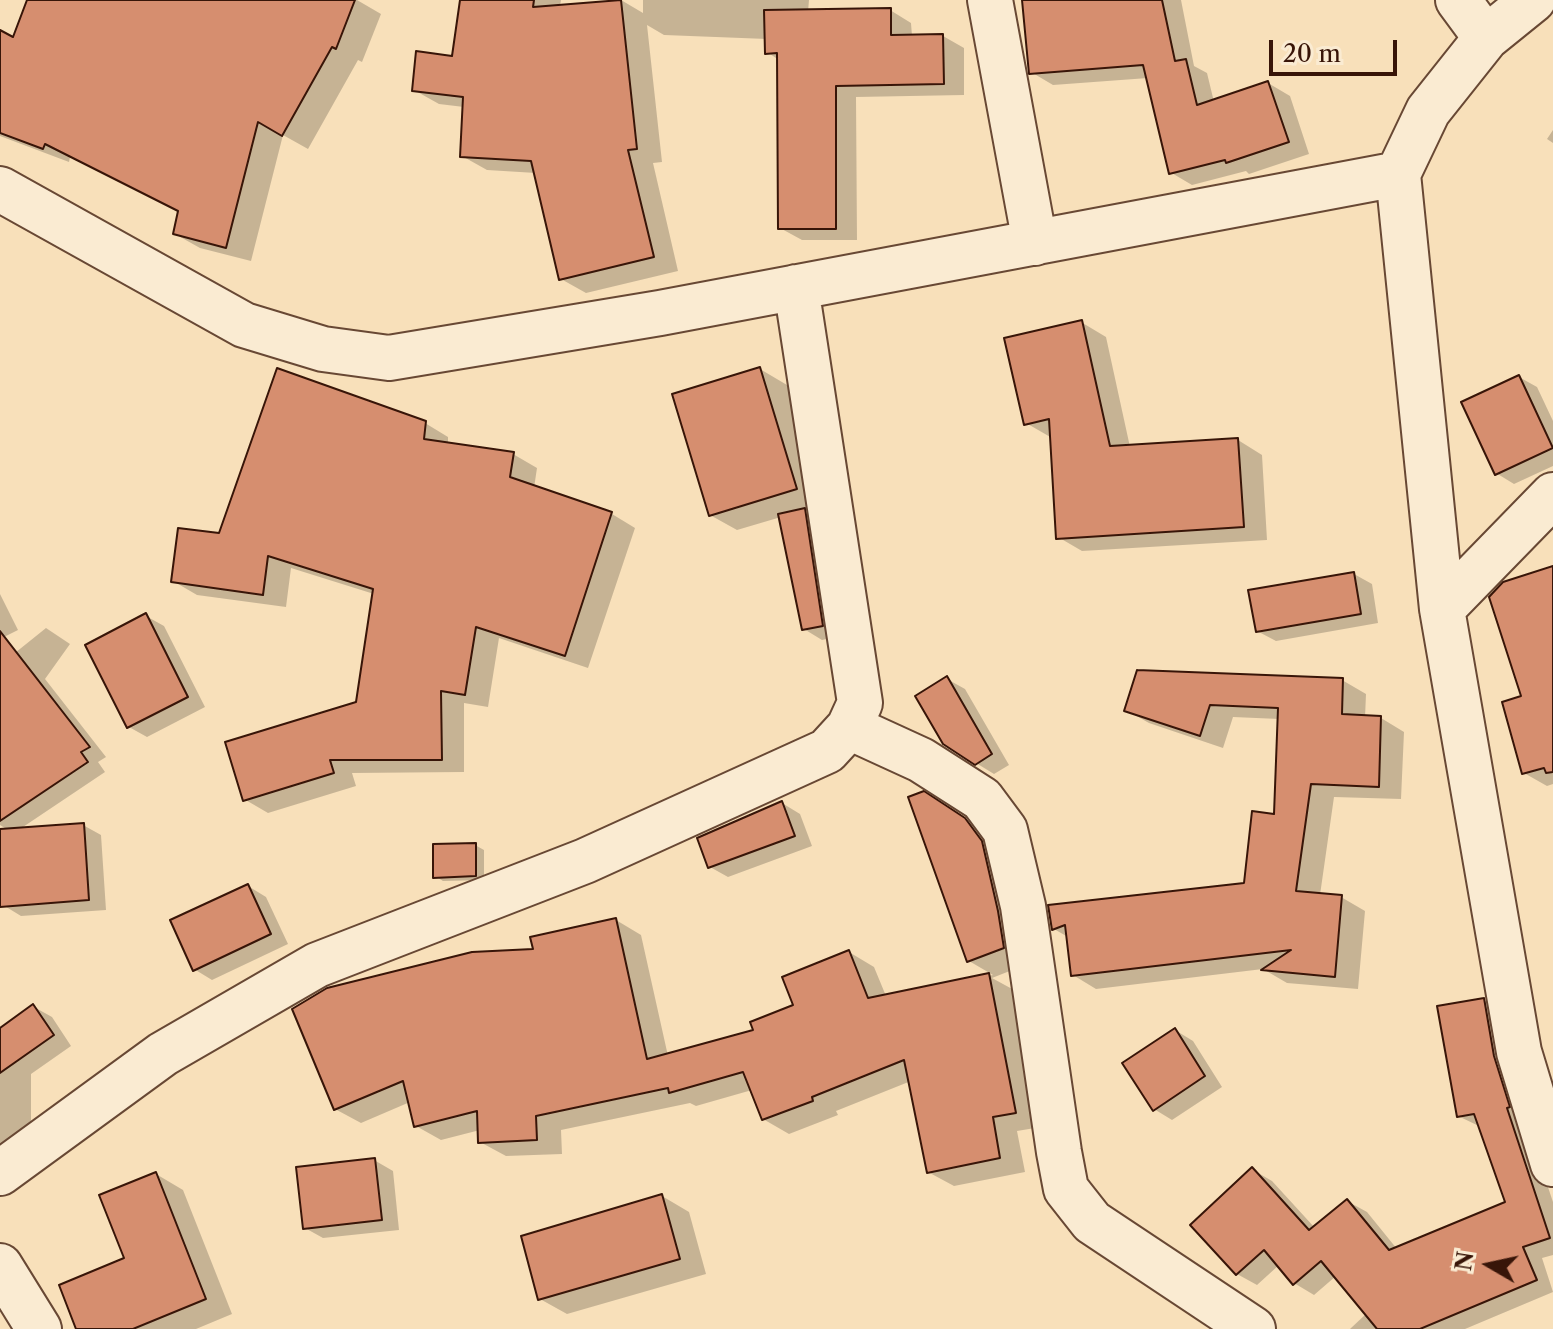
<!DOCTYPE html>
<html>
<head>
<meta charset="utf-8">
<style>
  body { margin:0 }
  #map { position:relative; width:1553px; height:1329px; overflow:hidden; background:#f8e0ba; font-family:"Libre Caslon Text",serif }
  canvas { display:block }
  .north { position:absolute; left:1449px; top:1225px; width:80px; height:80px; -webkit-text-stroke:6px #faebd2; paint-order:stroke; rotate:279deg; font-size:22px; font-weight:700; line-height:32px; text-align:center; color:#381508 }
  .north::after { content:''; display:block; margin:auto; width:28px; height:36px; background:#381508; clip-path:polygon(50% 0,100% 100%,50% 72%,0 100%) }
  .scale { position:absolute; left:1269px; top:40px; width:128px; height:36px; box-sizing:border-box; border:4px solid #381508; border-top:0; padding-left:10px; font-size:24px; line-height:28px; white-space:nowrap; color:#381508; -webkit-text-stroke:6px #faebd2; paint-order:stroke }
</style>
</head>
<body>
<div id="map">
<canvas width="1553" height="1329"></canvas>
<div class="north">N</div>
<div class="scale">20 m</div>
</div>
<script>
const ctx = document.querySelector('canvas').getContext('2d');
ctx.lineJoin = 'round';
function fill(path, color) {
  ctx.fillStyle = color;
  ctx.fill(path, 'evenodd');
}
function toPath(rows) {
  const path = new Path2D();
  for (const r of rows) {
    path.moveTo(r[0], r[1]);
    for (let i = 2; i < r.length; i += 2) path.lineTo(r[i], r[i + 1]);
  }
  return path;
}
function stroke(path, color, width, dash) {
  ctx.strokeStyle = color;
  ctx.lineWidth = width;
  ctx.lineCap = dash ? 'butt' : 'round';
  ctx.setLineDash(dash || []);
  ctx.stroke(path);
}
fill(toPath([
  [29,0,357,0,381,14,362,62,358,60,308,149,283,135,251,261,200,248,175,234,180,211,70,157,69,162,0,136,0,31,14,40],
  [462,0,561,0,560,6,621,0,643,13,643,0,809,0,808,12,890,10,911,23,912,36,943,36,964,48,964,95,856,97,857,240,802,240,780,228,779,60,767,52,767,39,664,35,647,25,662,162,653,163,678,271,586,293,561,279,536,173,487,170,462,156,464,107,439,104,414,90,453,58],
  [1025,0,1181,0,1194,66,1207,73,1214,102,1268,83,1290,96,1309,154,1249,174,1246,171,1192,185,1170,172,1148,78,1053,85,1031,72],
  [1553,130,1553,143,1547,139],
  [1081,322,1106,337,1130,447,1238,440,1262,455,1267,540,1082,551,1058,537,1052,438,1026,423],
  [760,369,787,385,822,504,803,510,823,521,840,636,822,640,804,629,781,517,737,530,710,515],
  [1519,377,1537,387,1553,421,1553,466,1514,484,1496,473],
  [425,423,448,437,448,444,513,454,537,468,534,488,612,514,635,528,588,668,499,638,488,707,464,703,464,772,352,773,356,786,268,813,244,799,358,704,374,594,291,568,286,607,197,595,173,581,221,535],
  [1553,568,1553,784,1547,786,1524,773,1524,697],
  [1354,574,1372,584,1378,623,1276,641,1257,631],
  [0,594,18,630,0,639],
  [146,616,164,626,205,707,147,737,129,727],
  [46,628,70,644,45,679,106,757,98,762,105,772,20,829,83,825,101,835,106,910,21,916,3,905,0,831,8,830,0,825,0,665],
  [947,679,965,689,1009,765,994,774,976,763],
  [1342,680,1366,694,1365,718,1381,718,1404,732,1401,799,1334,797,1320,895,1341,897,1365,911,1358,989,1287,983,1263,969,1096,989,1073,975,1068,937,1054,929,1050,907,1245,885,1276,816,1279,719,1233,717,1223,748,1149,723,1126,710],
  [782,803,800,814,812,846,728,877,710,867],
  [951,809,992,835,1030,963,992,978,1014,990,1041,1127,1017,1131,1025,1172,954,1186,928,1172,911,1081,836,1111,838,1115,789,1134,763,1119,752,1090,696,1106,690,1103,561,1130,562,1154,506,1156,480,1142,480,1130,441,1140,416,1126,410,1102,361,1123,335,1109,535,951,616,920,641,935,668,1056,756,1031,796,1006,849,952,874,967,886,996,993,975,969,961],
  [475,845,484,850,484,880,443,881,435,876],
  [248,886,266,897,288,944,212,980,194,969],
  [1484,1000,1504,1011,1525,1119,1553,1202,1553,1255,1542,1258,1553,1292,1465,1329,1350,1329,1367,1313,1336,1276,1314,1295,1294,1283,1279,1265,1257,1285,1237,1274,1253,1170,1272,1181,1315,1228,1347,1201,1367,1212,1397,1249,1507,1204,1481,1127,1458,1116],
  [34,1007,52,1017,71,1046,31,1074,31,1143,0,1151,0,1030],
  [1175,1030,1193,1041,1222,1087,1172,1120,1154,1109],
  [374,1160,393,1171,399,1230,323,1238,305,1228],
  [156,1174,183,1190,232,1314,196,1329,79,1329,127,1259],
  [662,1196,689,1212,706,1274,567,1314,540,1299]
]), '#0003');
const building = toPath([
  [27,0,355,0,336,49,332,47,282,136,258,122,226,248,173,234,178,211,45,144,43,149,0,133,0,30,13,37,27,0],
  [460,0,534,0,533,7,621,0,637,149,628,150,654,257,559,280,531,161,460,157,463,97,412,91,416,51,452,56,460,0],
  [1022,0,1162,0,1175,61,1186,59,1197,105,1268,81,1289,142,1226,163,1225,160,1169,174,1143,65,1029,74,1022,0],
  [891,8,891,35,943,34,944,84,836,86,836,229,778,229,777,53,765,54,764,10,891,8],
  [1082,320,1110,446,1238,438,1244,527,1056,539,1049,419,1024,425,1004,338,1082,320],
  [760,367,797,489,709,516,672,394,760,367],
  [277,368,426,421,424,439,514,452,510,477,612,512,565,656,476,627,465,695,441,691,442,760,330,760,334,773,243,801,225,742,356,702,373,589,268,556,263,595,171,582,178,528,219,533,277,368],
  [1519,375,1553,448,1495,475,1461,402,1519,375],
  [805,508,823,626,802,630,778,514,805,508],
  [1553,566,1553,772,1546,773,1544,768,1522,774,1502,702,1521,696,1489,597,1503,582,1553,566],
  [1354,572,1361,614,1256,632,1248,590,1354,572],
  [146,613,188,697,127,728,85,645,146,613],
  [0,631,90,747,81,752,88,762,0,821,0,631],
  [1137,670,1343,678,1342,714,1381,716,1379,787,1311,784,1296,891,1342,895,1335,977,1261,970,1291,950,1071,976,1065,925,1052,930,1048,905,1244,883,1252,811,1274,814,1278,708,1210,705,1200,736,1124,711,1137,670],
  [947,676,992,754,975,765,943,744,915,696,947,676],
  [924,791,965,818,982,841,998,911,1004,948,967,962,908,797,924,791],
  [782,801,795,836,708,868,697,838,782,801],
  [84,823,89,900,0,907,0,829,84,823],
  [476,843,476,876,433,878,433,844,476,843],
  [248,884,271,934,193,971,170,920,248,884],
  [616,918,647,1059,753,1030,750,1022,793,1005,782,977,849,950,868,998,989,973,1016,1113,993,1117,1000,1158,927,1173,904,1060,812,1097,813,1101,762,1120,743,1072,669,1093,668,1088,536,1116,537,1140,478,1143,477,1111,414,1127,403,1081,334,1110,292,1009,327,988,472,952,533,949,530,937,616,918],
  [1484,998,1494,1056,1510,1107,1507,1108,1550,1238,1523,1247,1537,1280,1420,1329,1377,1329,1321,1261,1293,1285,1264,1250,1236,1275,1190,1225,1252,1167,1309,1230,1347,1199,1389,1250,1505,1202,1474,1114,1457,1117,1437,1006,1484,998],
  [33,1004,54,1035,0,1073,0,1028,33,1004],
  [1175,1028,1205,1076,1153,1111,1122,1063,1175,1028],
  [375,1158,382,1220,303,1229,296,1167,375,1158],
  [156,1172,206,1299,133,1329,76,1329,59,1285,124,1258,99,1195,156,1172],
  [662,1194,680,1259,538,1300,521,1236,662,1194]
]);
fill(building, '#d68e6f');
stroke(building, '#381508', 2);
const minor = toPath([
  [990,0,1035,243],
  [1458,0,1486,38],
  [1533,0,1486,38,1428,111,1398,174,1442,609,1519,1052,1553,1164],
  [0,189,244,325,323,349,389,358,660,313,1398,174],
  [1442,609,1553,495],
  [849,727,921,760,982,799,1005,830,1023,906,1059,1152,1066,1189,1092,1222,1253,1329],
  [0,1173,163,1054,317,965,585,861,827,751,849,727,860,703,796,287],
  [0,1266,39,1329]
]);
stroke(minor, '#684834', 48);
stroke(minor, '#faebd2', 44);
</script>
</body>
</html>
